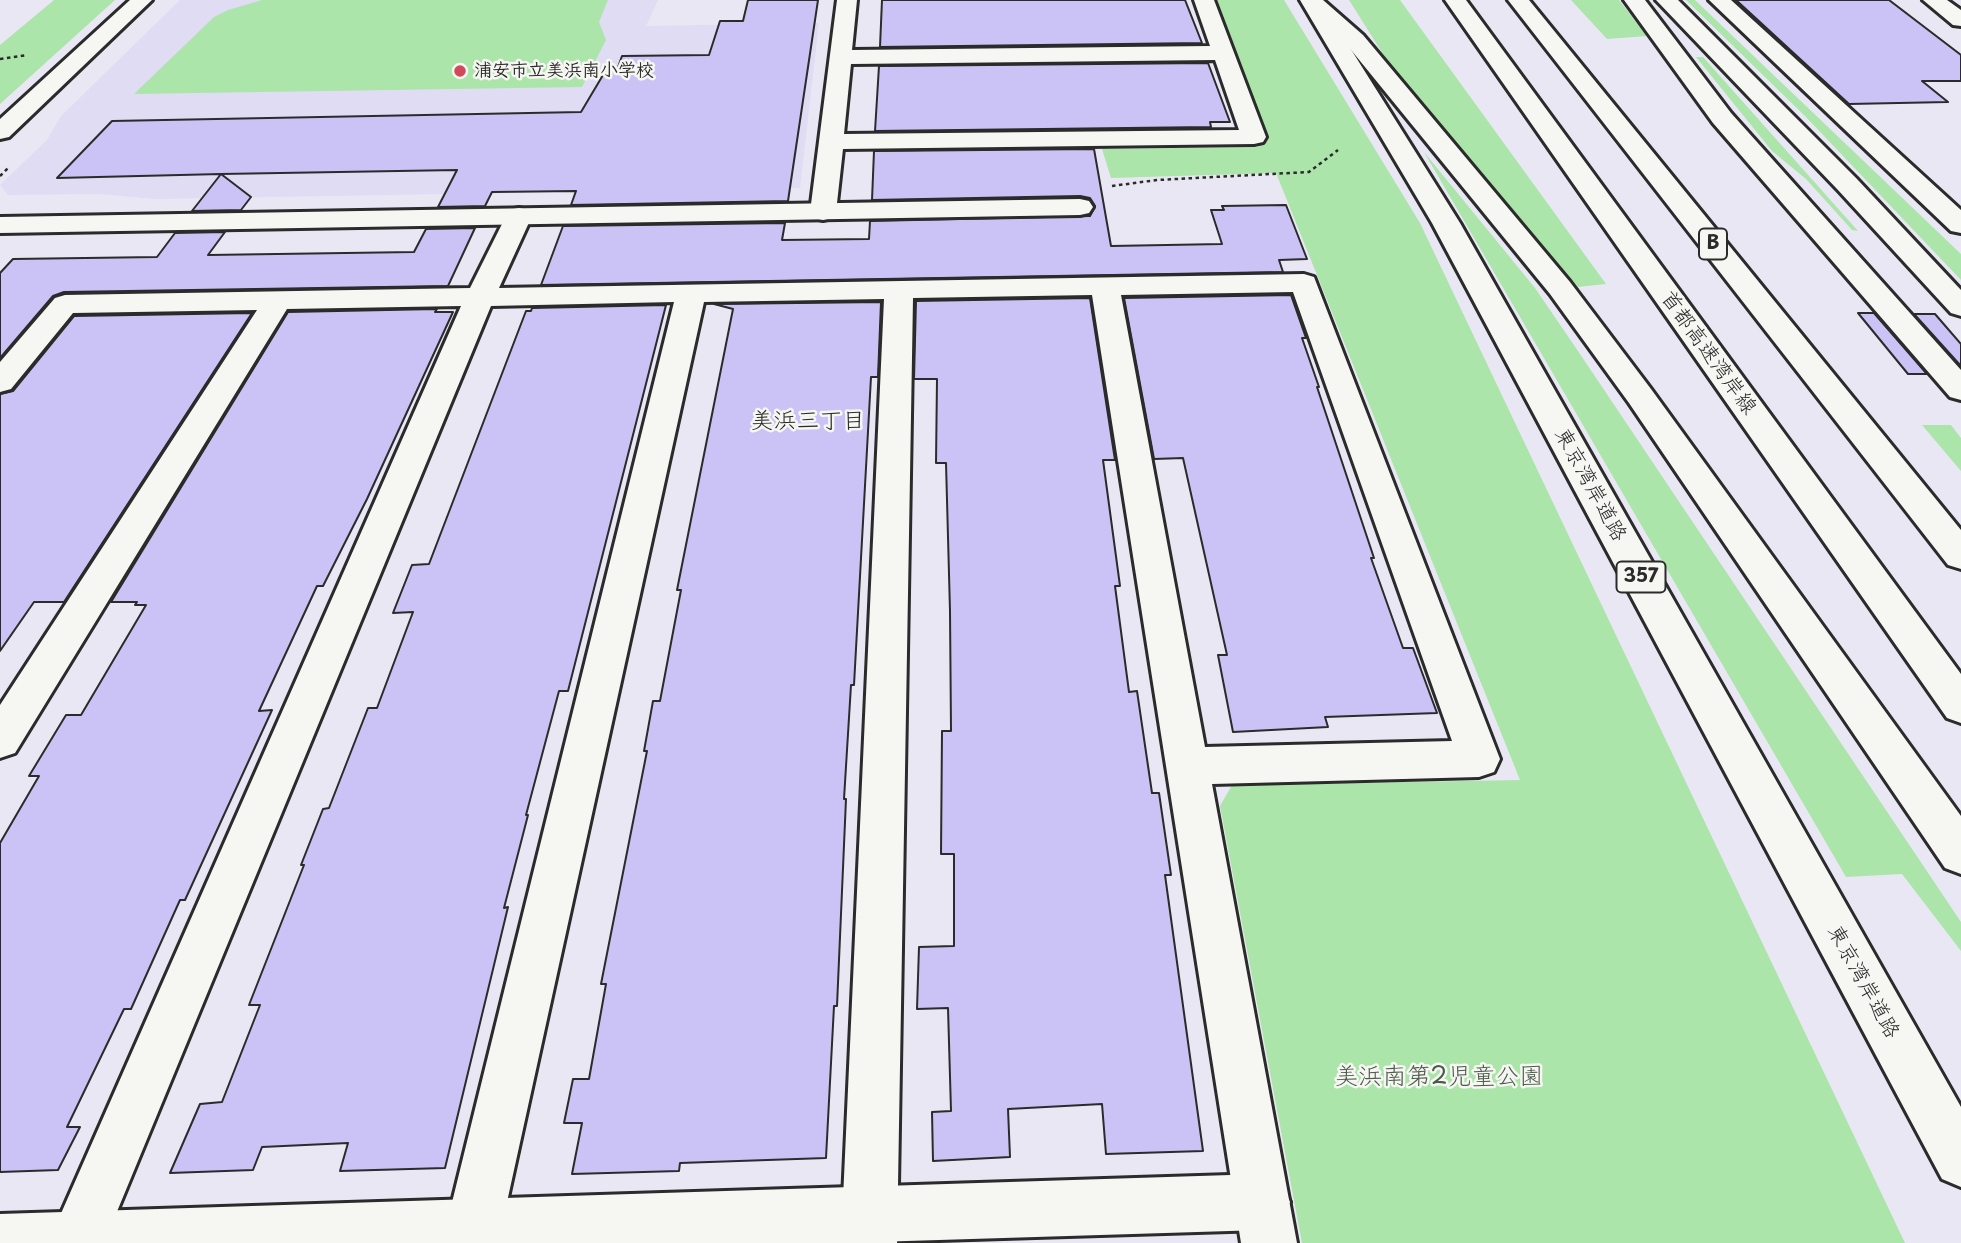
<!DOCTYPE html>
<html>
<head>
<meta charset="utf-8">
<style>
  body { margin:0 }
  canvas { display:block; background:#e9e7f3 }
</style>
</head>
<body>
<canvas width="1961" height="1243"></canvas>
<script>
const ctx = document.querySelector('canvas').getContext('2d');
ctx.lineJoin = 'round';
function fill(path, color) {
  ctx.fillStyle = color;
  ctx.fill(path, 'evenodd');
}
function toPath(rows) {
  const path = new Path2D();
  for (const r of rows) {
    path.moveTo(r[0], r[1]);
    for (let i = 2; i < r.length; i += 2) path.lineTo(r[i], r[i + 1]);
  }
  return path;
}
function stroke(path, color, width, dash) {
  ctx.strokeStyle = color;
  ctx.lineWidth = width;
  ctx.lineCap = dash ? 'butt' : 'round';
  ctx.setLineDash(dash || []);
  ctx.stroke(path);
}
function drawText(font, color, halo, rows, align = 'center') {
  ctx.font = font + ' "Playpen Sans","Klee One",sans-serif';
  ctx.lineWidth = 5;
  ctx.setLineDash([]);
  ctx.textBaseline = 'middle';
  ctx.strokeStyle = halo;
  ctx.fillStyle = color;
  for (const [text, x, y, turn = 0] of rows) {
    ctx.save();
    ctx.translate(x, y);
    ctx.rotate((+turn || 0) * Math.PI / 180);
    ctx.textAlign = isNaN(turn) ? turn : align;
    if (halo) ctx.strokeText(text, 0, 0);
    ctx.fillText(text, 0, 0);
    ctx.restore();
  }
}
fill(toPath([
  [180,0,658,0,646,26,819,23,800,188,155,199,99,194,8,195,0,185,47,140,61,116]
]), '#e0dcf4');
fill(toPath([
  [54,0,115,0,0,104,0,45],
  [262,0,608,0,599,22,606,40,582,87,134,94,214,17,228,10],
  [1206,0,1284,0,1420,223,1905,1243,1302,1243,1220,806,1232,785,1520,780,1276,173,1111,178,1102,149,1258,147,1263,143],
  [1349,0,1400,0,1606,284,1577,287,1388,62],
  [1571,0,1619,0,1647,36,1607,39],
  [1686,0,1695,0,1961,254,1961,280,1805,116],
  [1696,57,1703,57,1858,231,1852,230,1806,179,1772,151],
  [1424,152,1535,288,1578,351,1961,922,1961,951,1902,874,1846,877],
  [1922,425,1951,425,1961,438,1961,471]
]), '#abe5aa');
const building = toPath([
  [748,0,818,0,788,201,571,205,576,191,492,192,485,206,438,207,457,170,221,174,251,197,241,210,192,211,221,174,57,178,112,121,581,112,606,70,617,70,622,56,709,55,720,21,743,21,748,0],
  [882,0,1185,0,1202,43,880,47,882,0],
  [1736,0,1889,0,1961,55,1961,81,1922,81,1948,102,1849,104,1736,0],
  [1208,63,1230,122,1210,122,1211,127,875,131,879,66,1208,63],
  [1094,149,1111,246,1222,244,1211,210,1224,210,1222,206,1286,205,1307,259,1279,260,1283,272,541,285,563,226,785,223,782,240,869,239,870,221,1090,216,1095,206,1090,198,1080,196,872,200,874,151,1094,149],
  [475,228,448,286,64,292,53,296,0,358,0,273,13,259,157,257,175,233,225,232,208,255,414,252,426,229,475,228],
  [1291,295,1306,338,1302,338,1319,387,1317,387,1374,558,1371,558,1403,648,1413,648,1437,713,1325,717,1328,727,1233,732,1218,655,1227,655,1183,458,1154,459,1124,298,1291,295],
  [1090,298,1115,460,1103,460,1120,586,1115,586,1129,692,1137,691,1152,793,1159,793,1171,875,1165,875,1203,1151,1106,1154,1102,1104,1008,1109,1010,1157,933,1161,932,1112,951,1111,948,1008,917,1009,919,947,954,946,954,854,941,854,942,731,951,731,950,611,946,463,936,463,937,379,914,379,916,301,1090,298],
  [881,302,878,377,871,377,854,685,851,685,844,799,846,799,837,1006,834,1006,826,1158,680,1163,679,1171,572,1174,582,1123,564,1123,573,1079,589,1079,606,984,601,984,647,751,644,751,653,701,660,701,681,590,677,590,733,309,714,304,881,302],
  [666,305,568,691,559,691,526,815,528,815,504,908,508,907,445,1168,340,1171,348,1143,262,1147,253,1170,170,1173,200,1104,222,1102,260,1005,249,1005,304,865,301,865,323,809,329,808,368,708,377,708,413,612,393,613,412,565,429,564,526,311,531,311,532,308,666,305],
  [437,309,435,312,453,312,367,499,323,586,317,586,259,711,272,710,185,900,180,900,131,1009,124,1009,67,1127,80,1127,58,1170,0,1172,0,843,39,776,29,776,66,715,81,715,146,605,135,605,137,602,111,602,288,312,437,309],
  [252,313,64,602,34,602,0,651,0,394,13,391,74,316,252,313],
  [1858,313,1874,313,1927,374,1908,374,1858,313],
  [1914,314,1935,314,1961,344,1961,366,1914,314]
]);
fill(building, '#cbc3f6');
stroke(building, '#2b2b2b', 2);
const minor = toPath([
  [837,0,857,0,852,50,1210,46,1194,0,1214,0,1266,137,1263,142,1254,144,843,149,836,212,832,218,823,220,814,218,810,212,837,0],
  [1215,60,1239,130,844,134,851,64,1215,60],
  [1709,0,1731,0,1961,210,1961,233,1951,231,1709,0],
  [1923,0,1947,0,1961,10,1961,26,1953,25,1923,0],
  [519,208,529,210,532,216,499,288,1304,274,1314,277,1500,759,1494,772,1479,777,1212,784,1297,1243,1241,1243,1092,295,913,298,897,1243,841,1243,884,299,704,302,498,1243,442,1243,674,302,491,306,104,1243,48,1243,461,306,287,309,15,753,0,758,0,705,257,310,73,313,11,389,0,392,0,362,55,298,65,295,470,288,509,210,519,208],
  [1293,292,1452,741,1205,747,1121,295,1293,292]
]);
const tertiary = toPath([
  [130,0,152,0,9,137,0,139,0,119,130,0],
  [1080,199,1089,201,1093,207,1089,213,1080,215,0,233,0,217,1080,199],
  [1262,1174,1281,1183,1290,1202,1281,1221,1262,1230,842,1243,0,1243,0,1214,1262,1174]
]);
const trunk = toPath([
  [1300,0,1320,0,1460,223,1961,1107,1961,1187,1942,1179,1432,223,1300,0],
  [1656,0,1678,0,1856,178,1961,290,1961,316,1951,313,1838,190,1656,0]
]);
const motorway = toPath([
  [1301,0,1323,0,1363,35,1570,282,1651,389,1961,816,1961,874,1945,868,1629,403,1550,294,1347,45,1301,0],
  [1445,0,1466,0,1961,674,1961,723,1947,718,1445,0],
  [1508,0,1529,0,1961,530,1961,569,1948,565,1508,0],
  [1624,0,1645,0,1731,113,1961,370,1961,400,1950,397,1713,123,1624,0]
]);
stroke(minor, '#2b2b2b', 6);
stroke(tertiary, '#2b2b2b', 6);
stroke(trunk, '#2b2b2b', 6);
stroke(motorway, '#2b2b2b', 6);
stroke(toPath([
  [0,59,27,55],
  [0,176,9,167],
  [1112,186,1157,180,1309,172,1338,150]
]), '#2b2b2b', 2.5, [3.5, 3.5]);
fill(minor, '#f6f6f2');
fill(tertiary, '#f6f6f2');
fill(trunk, '#f6f6f2');
fill(motorway, '#f6f6f2');
for (const [x, y, r, color] of [
  [460,71,7,"#d1495b"]
]) {
  const dot = new Path2D();
  dot.arc(x, y, r, 0, 2 * Math.PI);
  ctx.fillStyle = color;
  ctx.fill(dot);
  stroke(dot, '#f6f6f2', 2.5);
}
drawText('bold 18px', '#2b2b2b', '#f6f6f2', [
  ["浦安市立美浜南小学校",474,71]
], 'left');
for (const [x, y, w] of [
  [1713,244,28],
  [1641,577,49]
]) {
  const box = new Path2D();
  box.roundRect(x - w / 2, y - 15.5, w, 31, 5);
  ctx.fillStyle = '#f6f6f2';
  ctx.fill(box);
  stroke(box, '#2b2b2b', 2);
}
drawText('bold 19px', '#2b2b2b', null, [
  ["B",1713,244],
  ["357",1641,577]
]);
drawText('21px', '#2b2b2b', '#f6f6f2', [
  ["首都高速湾岸線",1708,353,54],
  ["東京湾岸道路",1590,485,61],
  ["東京湾岸道路",1863,982,61]
]);
drawText('23px', '#2b2b2b', '#f6f6f2', [
  ["美浜三丁目",808,422]
]);
drawText('24px', '#4b5a4b', '#f6f6f2', [
  ["美浜南第2児童公園",1439,1077]
]);
</script>
</body>
</html>
